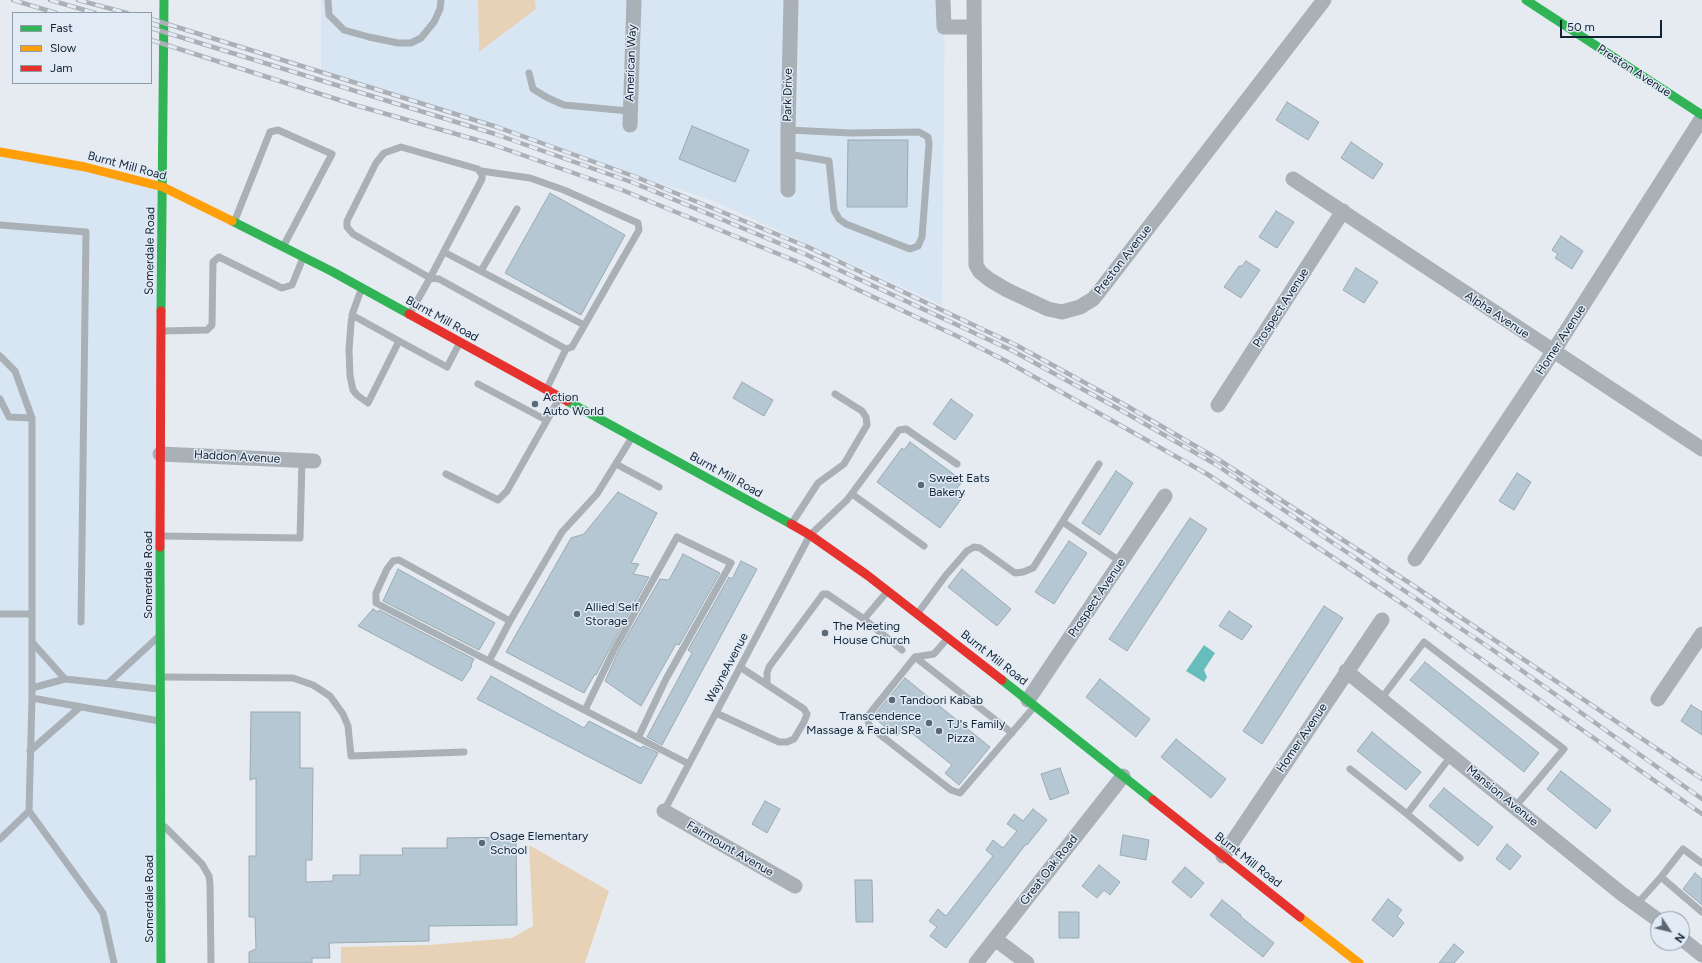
<!DOCTYPE html>
<html>
<head>
<meta charset="utf-8">
<style>
  body { margin:0 }
  #map { position:relative; width:1702px; height:963px; overflow:hidden; background:#e6ebf1; font-family:Figtree,sans-serif }
  canvas { display:block }
  .legend { position:absolute; left:12px; top:12px; width:140px; height:72px; box-sizing:border-box; background:#e2ebf5; border:1px solid #8e9ba8; margin:0; padding:5px 7px; list-style:none; font-size:12px; color:#102234 }
  .legend li { display:flex; align-items:center; gap:8px; height:20px }
  .legend b { width:20px; border:1px solid #8e9ba8 }
  .north { position:absolute; left:1650px; top:911px; width:40px; height:40px; box-sizing:border-box; background:#e2ebf5; border:1px solid #8e9ba8; border-radius:50%; rotate:125deg; font-size:11px; font-weight:700; line-height:16px; text-align:center; color:#102234 }
  .north::after { content:''; display:block; margin:auto; width:14px; height:18px; background:#5b6876; clip-path:polygon(50% 0,100% 100%,50% 72%,0 100%) }
  .scale { position:absolute; left:1560px; top:20px; width:102px; height:18px; box-sizing:border-box; border:2px solid #102234; border-top:0; padding-left:5px; font-size:12px; line-height:14px; white-space:nowrap; color:#102234; -webkit-text-stroke:3px #e2ebf5; paint-order:stroke }
</style>
</head>
<body>
<div id="map">
<canvas width="1702" height="963"></canvas>
<ul class="legend">
<li><b style="height:5px;background:#30b455"></b>Fast</li>
<li><b style="height:5px;background:#ff9f0a"></b>Slow</li>
<li><b style="height:5px;background:#e5322d"></b>Jam</li>
</ul>
<div class="north">N</div>
<div class="scale">50 m</div>
</div>
<script>
const ctx = document.querySelector('canvas').getContext('2d');
ctx.lineJoin = 'round';
function fill(path, color) {
  ctx.fillStyle = color;
  ctx.fill(path, 'evenodd');
}
function toPath(rows) {
  const path = new Path2D();
  for (const r of rows) {
    path.moveTo(r[0], r[1]);
    for (let i = 2; i < r.length; i += 2) path.lineTo(r[i], r[i + 1]);
  }
  return path;
}
function stroke(path, color, width, dash) {
  ctx.strokeStyle = color;
  ctx.lineWidth = width;
  ctx.lineCap = dash ? 'butt' : 'round';
  ctx.setLineDash(dash || []);
  ctx.stroke(path);
}
function drawText(font, color, halo, rows, align = 'center') {
  ctx.font = font + ' Figtree,sans-serif';
  ctx.lineWidth = 3;
  ctx.setLineDash([]);
  ctx.textBaseline = 'middle';
  ctx.strokeStyle = halo;
  ctx.fillStyle = color;
  for (const [text, x, y, turn = 0] of rows) {
    ctx.save();
    ctx.translate(x, y);
    ctx.rotate((+turn || 0) * Math.PI / 180);
    ctx.textAlign = isNaN(turn) ? turn : align;
    if (halo) ctx.strokeText(text, 0, 0);
    ctx.fillText(text, 0, 0);
    ctx.restore();
  }
}
fill(toPath([
  [321,0,478,0,479,52,536,9,535,0,945,0,942,305,711,200,321,73],
  [0,152,163,187,161,963,0,963]
]), '#d8e6f4');
fill(toPath([
  [478,0,535,0,536,9,479,52],
  [529,845,609,891,585,963,341,963,341,947,429,945,512,938,533,926]
]), '#e7d1b7');
fill(toPath([
  [1204,645,1215,653,1204,670,1207,677,1204,682,1186,671]
]), '#67bdbb');
const building = toPath([
  [1287,102,1319,122,1308,140,1276,120,1287,102],
  [692,126,749,150,735,182,679,159,692,126],
  [848,140,908,140,907,207,847,207,848,140],
  [1351,142,1383,164,1373,179,1341,158,1351,142],
  [550,193,625,235,581,315,505,273,550,193],
  [1276,211,1294,222,1277,248,1259,237,1276,211],
  [1561,236,1583,251,1572,269,1555,258,1558,254,1552,250,1561,236],
  [1246,261,1260,270,1241,298,1224,287,1239,266,1242,266,1246,261],
  [1356,268,1378,282,1364,303,1343,290,1356,268],
  [742,382,773,400,764,416,733,398,742,382],
  [951,399,973,415,955,440,933,424,951,399],
  [910,442,963,481,957,488,965,494,940,528,877,482,902,448,904,450,910,442],
  [1116,471,1133,483,1100,535,1082,523,1116,471],
  [1517,473,1531,482,1514,510,1499,501,1517,473],
  [618,492,657,513,631,563,639,564,633,574,649,577,611,646,596,675,595,674,584,693,506,652,571,538,584,534,618,492],
  [1190,518,1207,529,1127,651,1109,639,1190,518],
  [1069,541,1087,553,1054,604,1035,592,1069,541],
  [683,554,720,573,679,645,676,644,641,706,605,681,619,650,660,579,669,580,683,554],
  [741,561,757,569,662,745,647,737,692,653,688,650,729,577,732,579,741,561],
  [398,569,495,623,479,650,383,601,398,569],
  [962,569,1011,609,997,626,948,587,962,569],
  [1324,606,1343,618,1262,744,1243,731,1324,606],
  [373,609,378,612,379,610,474,659,471,665,472,666,462,681,358,626,373,609],
  [1229,611,1252,626,1242,640,1219,626,1229,611],
  [1425,662,1539,753,1524,772,1410,680,1425,662],
  [491,676,584,728,589,721,641,748,643,746,658,753,641,784,477,699,491,676],
  [905,678,990,747,959,785,945,773,952,765,942,757,904,727,897,736,873,717,905,678],
  [1100,679,1150,719,1136,737,1086,697,1100,679],
  [1691,705,1702,712,1702,735,1681,721,1691,705],
  [251,712,300,712,300,768,313,768,312,860,306,860,306,882,333,881,333,875,360,875,360,855,403,855,402,848,447,848,447,838,516,837,517,925,429,926,429,941,329,943,330,958,312,958,312,963,249,963,249,952,256,949,255,917,249,917,249,856,256,856,256,778,250,780,251,712],
  [1372,732,1421,772,1406,790,1357,751,1372,732],
  [1176,739,1226,779,1211,798,1161,757,1176,739],
  [1060,768,1069,793,1050,800,1041,774,1060,768],
  [1561,771,1611,810,1596,829,1547,789,1561,771],
  [1444,788,1493,827,1478,846,1429,806,1444,788],
  [765,801,780,809,767,833,752,824,765,801],
  [1033,809,1047,820,1027,845,1026,844,946,948,930,936,937,927,929,921,938,909,946,916,993,856,986,850,993,840,1003,848,1017,831,1007,824,1014,814,1023,821,1033,809],
  [1123,835,1149,840,1146,860,1120,855,1123,835],
  [1507,844,1521,856,1510,870,1496,859,1507,844],
  [1099,865,1120,882,1110,895,1104,890,1097,898,1082,886,1099,865],
  [1185,867,1204,883,1191,898,1172,882,1185,867],
  [1695,873,1702,879,1702,905,1683,889,1695,873],
  [855,880,872,880,873,922,856,922,855,880],
  [1388,899,1402,910,1397,916,1404,923,1393,937,1372,920,1388,899],
  [1222,900,1241,915,1241,917,1274,943,1263,957,1210,915,1222,900],
  [1059,912,1079,912,1079,938,1059,938,1059,912],
  [1454,944,1464,952,1454,963,1439,963,1454,944]
]);
fill(building, '#b4c7d2');
stroke(building, '#9aaab2', 1);
stroke(toPath([
  [328,0,329,15,344,30,369,37,398,43,411,43,421,38,434,22,440,9,441,0],
  [529,73,533,89,548,98,564,105,629,111],
  [788,130,851,133,919,132,928,137,929,144,922,237,918,246,910,249,846,224,839,219,834,210,829,161,788,154],
  [481,171,530,178,564,190,638,223,639,230,572,347,566,349,547,388],
  [235,220,270,132,278,130,332,154,284,245],
  [0,225,86,232,81,622],
  [444,252,584,325],
  [481,271,517,209],
  [361,290,353,312,351,323,349,350,350,376,353,390,357,395,368,403,399,341,447,367,459,344],
  [411,312,430,278,482,179,482,175,478,169,401,147,384,153,376,163,347,221,347,227,353,234,430,278,439,279,566,349],
  [352,315,399,341],
  [163,331,207,330,212,325,213,262,219,257,282,288,292,285,303,258],
  [0,356,15,371,32,418,32,698,29,811,103,913,114,963],
  [478,384,546,420],
  [0,399,9,417,32,418],
  [631,439,597,494,562,532,510,621,489,661,689,764],
  [616,464,659,487],
  [446,474,498,500,507,491,559,399],
  [852,494,924,546],
  [1063,522,1121,562],
  [792,523,818,483,844,464,867,425,866,417,862,411,835,394],
  [161,536,300,538,302,460],
  [918,613,946,575,967,551,974,547,980,548,1015,573,1023,572,1033,568,1099,464],
  [0,614,32,614],
  [864,619,902,650],
  [947,639,934,654,915,657,867,717,869,725,874,730,951,790,960,793,1034,707],
  [32,642,65,679],
  [915,657,1012,733],
  [489,661,376,603,376,593,387,569,393,561,399,560,510,621],
  [163,677,293,678,313,685,330,696,343,714,348,726,351,756,464,752],
  [108,683,157,638],
  [767,684,767,673,769,667,823,594,827,594,864,619,886,593],
  [32,688,65,679,159,689],
  [32,698,159,721],
  [1381,699,1424,642,1564,749,1515,807],
  [585,710,615,648,677,537,731,563,666,679,638,738],
  [716,713,779,742,787,742,794,739,804,722,807,714,804,709,740,667],
  [30,751,80,707],
  [1451,756,1407,814,1460,858],
  [1350,769,1407,814],
  [664,811,810,535,847,500,899,430,906,429,957,464],
  [165,827,202,864,209,876,210,884,211,963],
  [0,839,29,811],
  [1661,877,1702,912],
  [1637,904,1661,877,1683,849,1702,863]
]), '#a9b0b6', 7);
stroke(toPath([
  [943,0,944,27,974,27],
  [974,0,976,265,980,272,990,280,1007,290,1048,309,1062,312,1080,307,1093,299,1098,293,1324,0],
  [630,125,634,0],
  [1293,179,1702,449],
  [788,190,788,130,791,0],
  [1218,405,1343,211],
  [160,454,314,461],
  [1415,559,1553,352,1702,118],
  [1346,671,1622,894,1658,920],
  [1658,699,1702,634],
  [1028,700,1165,496],
  [664,811,795,886],
  [1223,856,1382,620],
  [995,939,1027,963],
  [1682,939,1702,955],
  [976,963,1123,776]
]), '#a9b0b6', 15);
stroke(toPath([
  [1526,0,1702,115],
  [232,221,333,272,409,314],
  [161,311,164,0],
  [567,401,791,524],
  [160,547,161,963],
  [1002,680,1153,800]
]), '#30b455', 9);
stroke(toPath([
  [0,152,85,167,163,187,232,221],
  [1300,917,1359,963]
]), '#ff9f0a', 9);
stroke(toPath([
  [409,314,567,401],
  [791,524,810,535,867,575,1002,680],
  [160,547,161,311],
  [1153,800,1300,917]
]), '#e5322d', 9);
const rail = toPath([
  [13,0,56,13],
  [50,0,95,13],
  [78,0,127,13],
  [151,19,497,127,636,177,808,247,1016,345,1120,402,1216,458,1408,582,1702,779],
  [151,28,495,134,634,183,805,254,1013,351,1117,408,1215,464,1493,650,1702,799],
  [151,40,355,105,491,144,622,190,803,264,959,337,1006,361,1207,474,1397,600,1702,814]
]);
stroke(rail, '#aab0b6', 4.5);
stroke(rail, '#e2ebf5', 3, [9]);
for (const [x, y, r, color] of [
  [535,404,4,"#5b6876"],
  [921,485,4,"#5b6876"],
  [577,614,4,"#5b6876"],
  [825,633,4,"#5b6876"],
  [892,700,4,"#5b6876"],
  [929,723,4,"#5b6876"],
  [939,731,4,"#5b6876"],
  [482,843,4,"#5b6876"]
]) {
  const dot = new Path2D();
  dot.arc(x, y, r, 0, 2 * Math.PI);
  ctx.fillStyle = color;
  ctx.fill(dot);
  stroke(dot, '#e2ebf5', 1.5);
}
drawText('12px', '#102234', '#e2ebf5', [
  ["American Way",631,63,-88],
  ["Preston Avenue",1634,71,33],
  ["Park Drive",788,95,-89],
  ["Burnt Mill Road",127,166,15],
  ["Somerdale Road",150,251,-89],
  ["Preston Avenue",1123,260,-52],
  ["Prospect Avenue",1281,308,-57],
  ["Alpha Avenue",1497,315,34],
  ["Burnt Mill Road",442,319,29],
  ["Homer Avenue",1561,340,-57],
  ["Haddon Avenue",237,457,3],
  ["Burnt Mill Road",726,475,29],
  ["Somerdale Road",148,575,-90],
  ["Prospect Avenue",1097,598,-56],
  ["Burnt Mill Road",994,658,38],
  ["WayneAvenue",727,668,-62],
  ["Homer Avenue",1302,738,-56],
  ["Mansion Avenue",1502,796,39],
  ["Fairmount Avenue",730,849,30],
  ["Burnt Mill Road",1248,860,38],
  ["Great Oak Road",1049,870,-52],
  ["Somerdale Road",149,899,-90]
]);
drawText('12px', '#102234', '#e2ebf5', [
  ["Action",543,397],
  ["Auto World",543,411],
  ["Sweet Eats",929,478],
  ["Bakery",929,492],
  ["Allied Self",585,607],
  ["Storage",585,621],
  ["The Meeting",833,626],
  ["House Church",833,640],
  ["Tandoori Kabab",900,700],
  ["Transcendence",921,716,"right"],
  ["Massage & Facial SPa",921,730,"right"],
  ["TJ's Family",947,724],
  ["Pizza",947,738],
  ["Osage Elementary",490,836],
  ["School",490,850]
], 'left');
</script>
</body>
</html>
